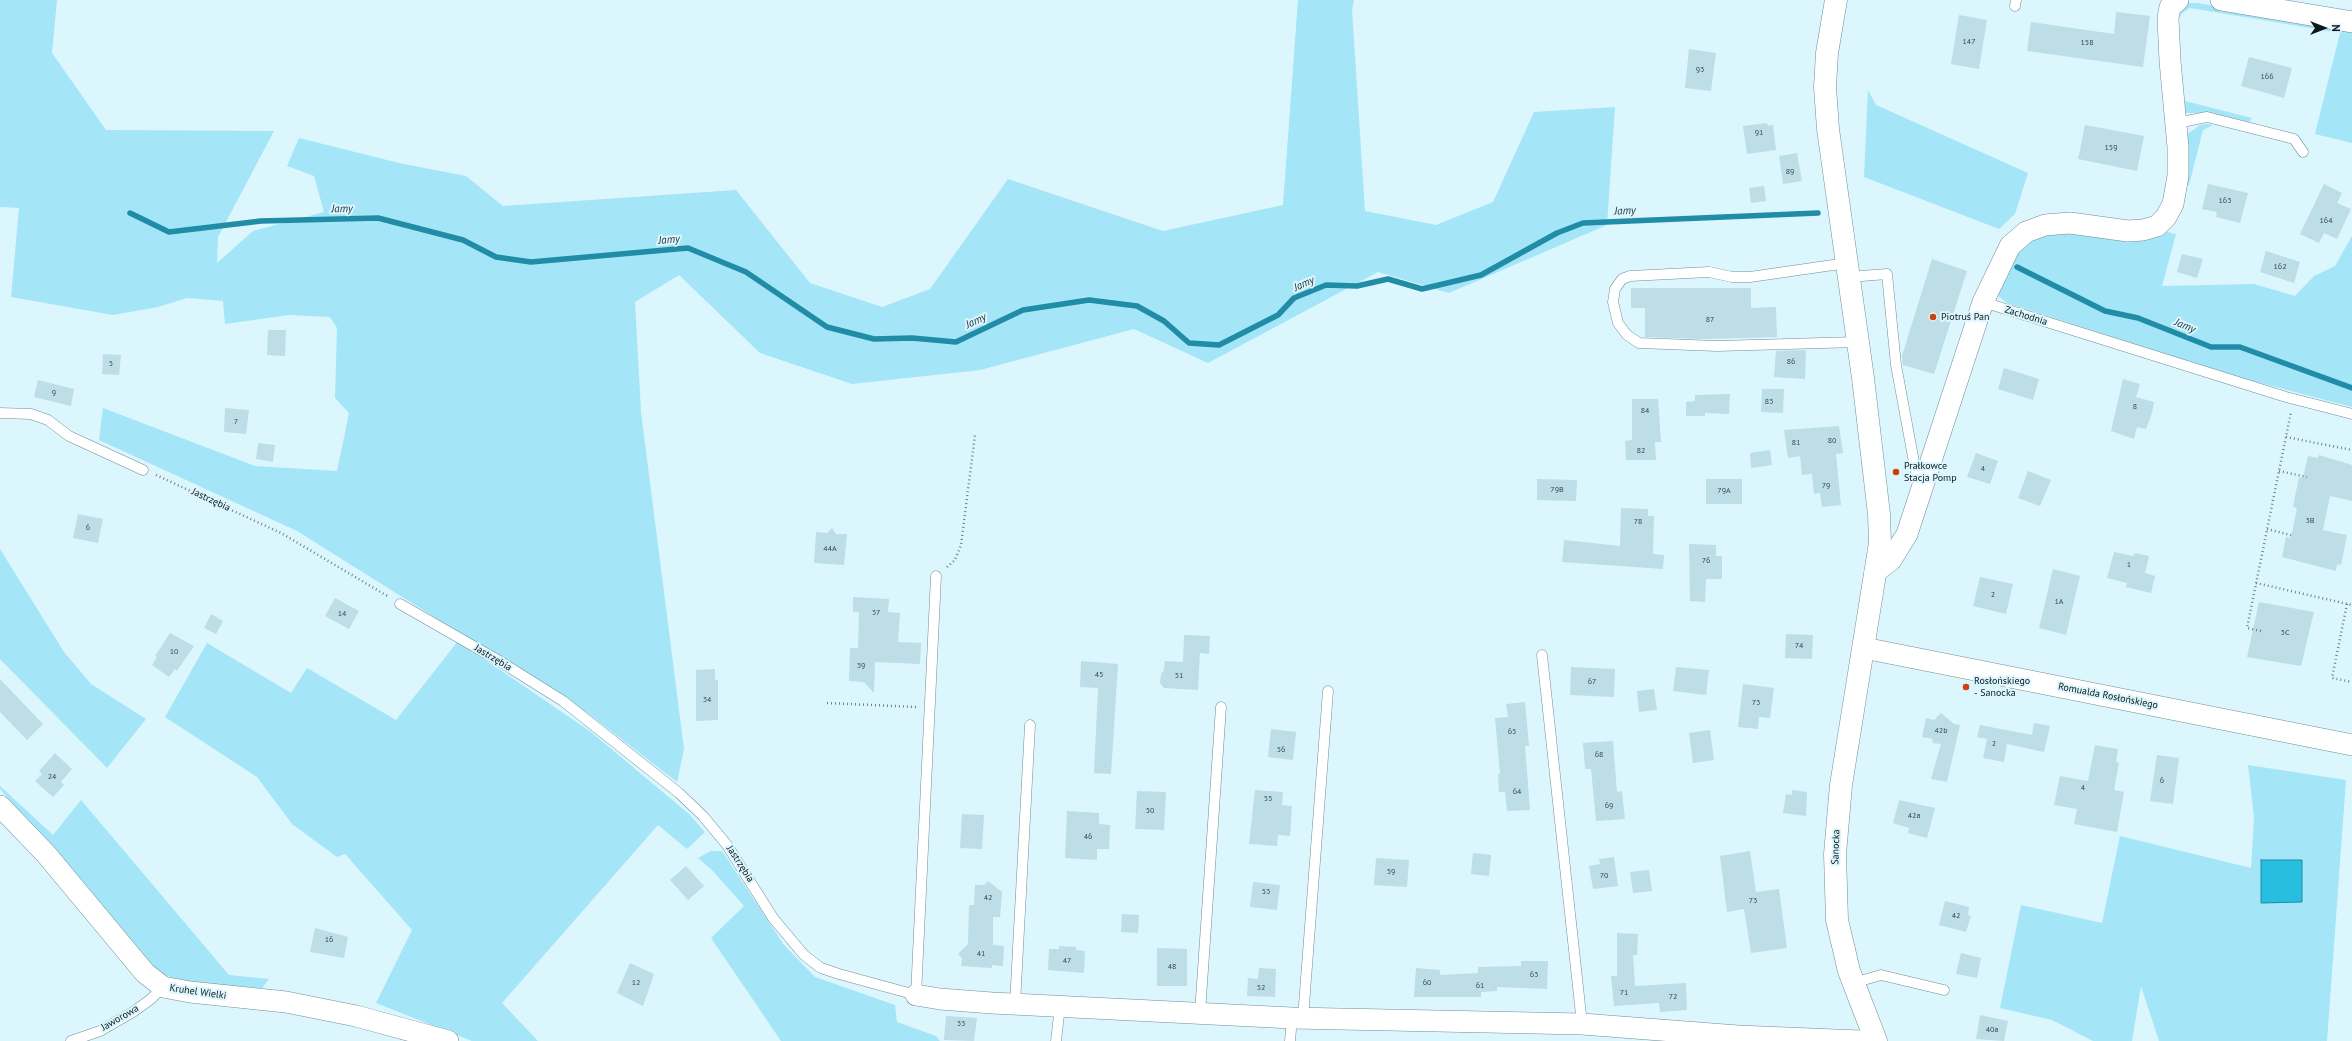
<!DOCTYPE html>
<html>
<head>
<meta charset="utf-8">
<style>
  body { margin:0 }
  #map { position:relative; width:2352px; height:1041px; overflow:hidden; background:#dcf6fe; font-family:"PT Sans",sans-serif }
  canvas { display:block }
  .north { position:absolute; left:2304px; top:8px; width:40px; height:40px; -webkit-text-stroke:3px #dcf6fe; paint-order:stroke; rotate:90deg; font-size:11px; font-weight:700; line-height:16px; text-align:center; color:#0c181c }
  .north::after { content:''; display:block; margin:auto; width:14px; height:18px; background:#0c181c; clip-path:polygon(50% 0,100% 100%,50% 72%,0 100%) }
</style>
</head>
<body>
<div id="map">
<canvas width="2352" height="1041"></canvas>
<div class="north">N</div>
</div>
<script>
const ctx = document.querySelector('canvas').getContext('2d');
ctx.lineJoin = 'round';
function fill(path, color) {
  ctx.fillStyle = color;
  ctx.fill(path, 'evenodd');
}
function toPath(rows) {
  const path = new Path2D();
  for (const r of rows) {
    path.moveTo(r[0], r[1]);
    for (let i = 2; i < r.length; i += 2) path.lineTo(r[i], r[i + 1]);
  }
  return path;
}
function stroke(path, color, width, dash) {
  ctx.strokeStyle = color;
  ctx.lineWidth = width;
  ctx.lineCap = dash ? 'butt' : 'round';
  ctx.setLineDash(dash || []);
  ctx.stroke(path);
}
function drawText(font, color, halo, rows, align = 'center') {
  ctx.font = font + ' "PT Sans",sans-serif';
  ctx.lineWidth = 4;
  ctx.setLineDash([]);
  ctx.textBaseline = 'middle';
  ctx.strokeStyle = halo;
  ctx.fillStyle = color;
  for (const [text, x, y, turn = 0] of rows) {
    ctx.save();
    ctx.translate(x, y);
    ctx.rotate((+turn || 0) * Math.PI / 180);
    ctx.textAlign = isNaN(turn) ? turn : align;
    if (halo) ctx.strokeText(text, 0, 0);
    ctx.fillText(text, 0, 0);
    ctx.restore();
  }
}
fill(toPath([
  [0,0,57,0,52,53,106,130,274,131,218,237,217,263,253,231,324,212,314,176,287,166,299,138,399,163,466,176,503,206,736,190,810,283,882,307,930,289,1008,179,1163,231,1283,205,1298,0,1354,0,1352,10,1365,211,1436,225,1493,202,1534,112,1615,107,1607,225,1449,293,1378,272,1208,363,1134,329,980,370,852,384,760,353,679,275,635,302,641,412,684,749,677,782,589,714,297,531,99,440,103,408,255,466,337,471,349,413,335,398,337,328,330,317,289,315,225,324,223,301,187,298,158,307,113,315,11,297,19,208,0,207],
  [2186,3,2197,3,2352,29,2352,143,2315,134,2340,33,2190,8,2181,14,2177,23,2181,100,2252,118,2249,122,2208,113,2181,113,2176,10],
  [1868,90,1876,105,2028,173,2015,214,1999,229,1864,177],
  [2206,124,2213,125,2203,130,2189,185,2183,183,2185,136,2200,125],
  [2159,230,2176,234,2162,286,2254,284,2295,296,2314,276,2335,266,2352,236,2352,407,2234,376,2007,303,1997,295,2003,267,2041,232],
  [0,549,64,652,91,684,146,719,107,768,0,659],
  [458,641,591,732,689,814,705,832,687,849,658,825,502,1003,538,1041,472,1041,376,1003,412,930,345,854,337,857,292,824,257,777,165,717,207,643,291,693,307,668,396,720],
  [2248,765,2346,780,2327,1041,2159,1041,2141,986,2132,1041,2093,1041,2052,1020,2000,1008,2021,905,2102,923,2120,836,2251,868,2254,817],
  [0,786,53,835,81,800,229,975,269,979,262,988,193,983,167,976,154,967,0,789],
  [711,851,722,851,784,945,815,977,895,1005,897,1022,936,1036,940,1041,781,1041,711,938,744,906,713,871,698,858]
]), '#a4e5f8');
const water = toPath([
  [2261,860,2302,860,2302,902,2261,903,2261,860]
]);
fill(water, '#28bee0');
stroke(water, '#208ca5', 1);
stroke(toPath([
  [130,213,169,232,261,221,378,218,463,240,496,257,531,262,688,248,746,272,827,327,874,339,912,338,956,342,1023,310,1089,300,1137,306,1164,321,1189,343,1219,345,1278,315,1294,298,1326,285,1357,286,1388,279,1422,289,1481,275,1557,233,1583,223,1818,213],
  [2017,267,2105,311,2138,318,2211,347,2240,347,2352,388]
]), '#208ca5', 5.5);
fill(toPath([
  [2116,12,2150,16,2143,67,2027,51,2031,22,2114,34],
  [1959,15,1987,20,1979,69,1951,64],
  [1689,49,1716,53,1711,91,1685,88],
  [2249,57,2292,68,2284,98,2241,86],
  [1767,123,1768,126,1773,125,1776,150,1747,154,1743,126],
  [2085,125,2144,136,2137,171,2078,159],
  [1797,153,1802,181,1783,184,1779,156],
  [2208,184,2248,193,2240,223,2216,217,2217,212,2202,209],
  [2324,184,2342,193,2337,203,2351,209,2337,239,2324,233,2319,243,2300,234],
  [1764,186,1766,201,1751,203,1749,188],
  [2266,251,2300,262,2294,283,2260,272],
  [2182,254,2203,259,2197,278,2177,272],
  [1932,259,1967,271,1934,374,1903,365,1902,356],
  [1631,288,1751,288,1751,308,1776,307,1777,337,1701,339,1645,337,1645,308,1631,308],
  [268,330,286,330,285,356,267,355],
  [1806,350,1805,379,1774,377,1776,351],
  [103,354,121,355,119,375,102,374],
  [2004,368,2039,379,2033,400,1998,389],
  [2123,379,2140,384,2136,397,2154,402,2152,413,2146,429,2137,427,2134,439,2111,431],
  [38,380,74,389,71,406,34,397],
  [1762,389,1784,389,1783,413,1761,412],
  [1730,394,1729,414,1705,413,1705,416,1686,416,1686,402,1695,401,1695,395],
  [1632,399,1658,399,1661,442,1655,442,1656,460,1626,460,1625,441,1632,440],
  [225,408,249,410,246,434,224,432],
  [1839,426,1843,453,1836,454,1841,505,1822,507,1820,493,1814,494,1812,474,1802,475,1800,456,1788,458,1784,430],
  [258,443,275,445,273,462,256,459],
  [1770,450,1772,465,1751,468,1750,453],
  [1976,453,1998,461,1990,484,1967,477],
  [2319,455,2352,465,2352,501,2330,496,2323,530,2347,535,2341,565,2337,564,2336,571,2282,557,2286,537,2291,538,2297,508,2293,507,2299,477,2303,478,2308,456,2318,458],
  [2028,471,2051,480,2040,506,2018,498],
  [1537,479,1577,480,1576,501,1537,500],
  [1706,479,1742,479,1742,504,1706,504],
  [1621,508,1648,509,1648,516,1654,516,1653,554,1664,555,1663,569,1562,562,1564,540,1620,546],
  [78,514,103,519,98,543,73,538],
  [832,528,836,534,847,534,844,565,814,563,816,532,827,533],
  [1689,544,1716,545,1716,556,1722,556,1722,579,1706,579,1705,602,1690,601],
  [2114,552,2133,556,2135,553,2149,556,2145,573,2155,576,2151,593,2126,587,2127,583,2107,578],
  [2053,569,2080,576,2066,635,2039,628],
  [1980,577,2013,584,2006,614,1973,606],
  [853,597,889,599,888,612,900,613,898,642,921,643,920,664,875,662,874,693,864,682,849,681,850,648,858,648,859,612,853,612],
  [335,598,359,611,349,629,325,616],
  [2259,602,2314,612,2301,666,2247,657],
  [211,614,223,621,216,634,204,628],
  [170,633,194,646,177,671,175,669,169,677,152,665,157,657,155,656],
  [1786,634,1813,635,1812,659,1785,658],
  [1184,635,1210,636,1209,654,1200,653,1198,690,1164,688,1160,683,1161,674,1164,670,1165,661,1183,662],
  [1081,661,1118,664,1111,774,1094,773,1098,688,1080,687],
  [1571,667,1615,669,1614,697,1570,695],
  [1676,667,1709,670,1706,695,1673,691],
  [715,669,715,680,718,680,718,720,696,721,696,670],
  [0,679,43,724,27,740,0,712],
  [1743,684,1774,688,1770,718,1759,717,1758,729,1738,727],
  [1654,689,1657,710,1639,712,1637,691],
  [1525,702,1529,746,1525,746,1530,810,1507,811,1505,792,1499,792,1498,774,1500,774,1495,718,1508,717,1506,704],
  [1941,713,1954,724,1960,725,1947,782,1931,779,1941,744,1932,743,1933,739,1922,737,1926,718,1934,720],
  [2034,723,2050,726,2044,752,2007,744,2004,762,1983,758,1987,739,1977,737,1980,725,2032,735],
  [1271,729,1296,732,1293,760,1268,757],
  [1710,730,1714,760,1693,763,1689,733],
  [1613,741,1617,792,1622,791,1625,819,1596,821,1591,769,1585,769,1583,743],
  [2095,745,2118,749,2116,762,2119,763,2114,790,2124,792,2117,832,2074,824,2077,809,2054,805,2060,776,2088,781],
  [55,753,72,769,61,782,64,785,53,797,35,781,42,774,39,771],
  [2157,755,2179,758,2173,804,2150,801],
  [1255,790,1283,792,1282,805,1292,806,1290,836,1278,835,1277,846,1249,844],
  [1792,790,1807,792,1806,816,1783,813,1786,794,1792,795],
  [1137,791,1166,792,1164,830,1135,829],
  [1899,800,1935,808,1927,838,1908,833,1909,828,1893,823],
  [1067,811,1099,813,1099,824,1110,825,1109,849,1097,849,1097,860,1065,858],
  [962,814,984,815,982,849,960,848],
  [1750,851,1756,892,1779,889,1787,948,1751,953,1744,909,1727,912,1720,856],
  [1473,853,1491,855,1489,876,1471,874],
  [1614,857,1618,886,1593,889,1589,866,1600,864,1599,859],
  [1376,858,1409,860,1407,887,1374,885],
  [686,866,704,886,688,900,670,880],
  [1649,870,1652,891,1633,893,1630,872],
  [988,881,1002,892,1000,917,993,917,993,945,1004,946,1003,966,992,965,992,968,961,966,962,958,958,954,968,944,969,905,974,905,975,885,984,885],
  [1253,882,1280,885,1277,910,1250,907],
  [1945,901,1969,907,1968,915,1971,916,1966,932,1939,925],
  [1122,914,1139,915,1138,933,1121,932],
  [315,928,348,937,344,958,310,952],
  [1617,933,1638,934,1637,955,1633,955,1635,986,1686,983,1687,1010,1660,1012,1659,1003,1614,1006,1611,976,1617,976],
  [1059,946,1076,947,1076,950,1085,951,1084,973,1048,970,1049,949,1059,949],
  [1157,948,1187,949,1187,986,1157,986],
  [1961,953,1981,958,1977,978,1956,974],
  [1521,961,1548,961,1547,989,1497,987,1497,991,1481,992,1481,997,1414,997,1416,968,1440,970,1440,975,1478,973,1478,967,1521,966],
  [630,963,654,974,643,1006,617,993],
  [1259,968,1276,969,1275,997,1247,996,1248,978,1258,979],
  [1980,1015,2008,1021,2004,1041,1976,1039],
  [946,1016,977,1018,974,1041,944,1040]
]), '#bddde7');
const service = toPath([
  [2015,6,2016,0],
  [2176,123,2207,117,2294,139,2303,152],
  [1847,263,1750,277,1732,277,1709,272,1630,276,1622,279,1615,289,1613,302,1618,323,1627,335,1639,343,1717,346,1858,342],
  [1849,277,1887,274,1896,365,1916,473,1925,479],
  [1983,302,2286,397,2352,414],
  [0,413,31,414,48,420,69,436,143,470],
  [400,604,496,659,563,701,679,793,703,816,727,845,773,918,804,955,821,968,839,974,916,995,936,576],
  [1542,655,1582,1024],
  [1853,983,1881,975,1944,990],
  [1015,1004,1030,725],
  [1200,1013,1221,707],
  [1303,1018,1328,691],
  [71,1041,100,1031,133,1012,151,999,163,987],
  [1056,1041,1060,1006],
  [1290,1041,1292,1018]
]);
const minor = toPath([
  [2221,0,2352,22],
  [1875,572,1891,560,1907,534,1983,302,2010,246,2026,232,2045,225,2070,223,2128,231,2143,230,2157,226,2166,217,2173,204,2178,176,2178,147,2170,61,2168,18,2170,7,2178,0],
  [1864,648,2352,745],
  [0,806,46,854,145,973,163,987,190,992,286,1002,356,1016,448,1041],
  [916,995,940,999,992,1003,1292,1018,1582,1024,1738,1036,1860,1041,1874,1038]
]);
const primary = toPath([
  [1836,0,1827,53,1825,87,1828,129,1863,378,1879,514,1880,543,1841,785,1835,854,1837,920,1849,971,1876,1041]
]);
stroke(service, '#708d97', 11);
stroke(minor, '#708d97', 22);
stroke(primary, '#708d97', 23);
stroke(toPath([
  [2286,437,2352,450],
  [2279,471,2307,477],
  [156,475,281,533,389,597],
  [2267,529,2294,536],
  [947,567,955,560,961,545,975,435],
  [2256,583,2352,605],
  [2347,604,2332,678,2352,682],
  [2261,631,2247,628,2291,412],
  [827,703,917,707]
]), '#6f8187', 2.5, [1, 3]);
stroke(service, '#fff', 10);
stroke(minor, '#fff', 21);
stroke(primary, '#fff', 22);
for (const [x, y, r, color] of [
  [1933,317,4,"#ca430d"],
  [1896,472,4,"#ca430d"],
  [1966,687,4,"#ca430d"]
]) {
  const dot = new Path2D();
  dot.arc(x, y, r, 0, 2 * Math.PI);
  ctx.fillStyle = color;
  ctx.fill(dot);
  stroke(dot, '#dcf6fe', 1.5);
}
drawText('8px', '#38494f', null, [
  ["147",1969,42],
  ["158",2087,43],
  ["93",1700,70],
  ["166",2267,77],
  ["91",1759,133],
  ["159",2111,148],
  ["89",1790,172],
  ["163",2225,201],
  ["164",2326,221],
  ["162",2280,267],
  ["87",1710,320],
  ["86",1791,362],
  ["5",111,364],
  ["9",54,393],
  ["83",1769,402],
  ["8",2135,407],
  ["84",1645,411],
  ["7",236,422],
  ["80",1832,441],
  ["81",1796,443],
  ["82",1641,451],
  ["4",1983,469],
  ["79",1826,486],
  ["79B",1557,490],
  ["79A",1724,491],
  ["3B",2310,521],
  ["78",1638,522],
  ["6",88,528],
  ["44A",830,549],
  ["76",1706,561],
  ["1",2129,565],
  ["2",1993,595],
  ["1A",2059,602],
  ["37",876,613],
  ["14",342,614],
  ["3C",2285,633],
  ["74",1799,646],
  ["10",174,652],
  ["39",861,666],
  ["45",1099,675],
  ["51",1179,676],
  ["67",1592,682],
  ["34",707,700],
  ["73",1756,703],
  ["42b",1941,731],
  ["65",1512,732],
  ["2",1994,744],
  ["56",1281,750],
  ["68",1599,755],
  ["24",52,777],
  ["6",2162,781],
  ["4",2083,788],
  ["64",1517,792],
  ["55",1268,799],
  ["69",1609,806],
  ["50",1150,811],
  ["42a",1914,816],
  ["46",1088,837],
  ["59",1391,872],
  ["70",1604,876],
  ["53",1266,892],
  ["42",988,898],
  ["73",1753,901],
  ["42",1956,916],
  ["16",329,940],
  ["41",981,954],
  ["47",1067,961],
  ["48",1172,967],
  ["63",1534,975],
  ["12",636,983],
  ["60",1427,983],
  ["61",1480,986],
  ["52",1261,988],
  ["71",1624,993],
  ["72",1673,997],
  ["33",961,1024],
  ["40a",1992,1030]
]);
drawText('10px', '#0c181c', '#dcf6fe', [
  ["Zachodnia",2026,316,17],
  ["Jastrzębia",211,500,25],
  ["Jastrzębia",493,658,31],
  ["Romualda Rosłońskiego",2108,696,11],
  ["Sanocka",1836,847,-88],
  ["Jastrzębia",740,864,57],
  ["Kruhel Wielki",198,992,8],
  ["Jaworowa",120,1018,-30]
]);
drawText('10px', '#0c181c', '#dcf6fe', [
  ["Piotruś Pan",1941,317],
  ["Prałkowce",1904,466],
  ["Stacja Pomp",1904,478],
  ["Rosłońskiego",1974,681],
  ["- Sanocka",1974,693]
], 'left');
drawText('italic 11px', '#1d343a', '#dcf6fe', [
  ["Jamy",342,209,-1],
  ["Jamy",1625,211,-2],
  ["Jamy",669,240,-5],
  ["Jamy",1304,284,-24],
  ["Jamy",976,321,-25],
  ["Jamy",2185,326,22]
]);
</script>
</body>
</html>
